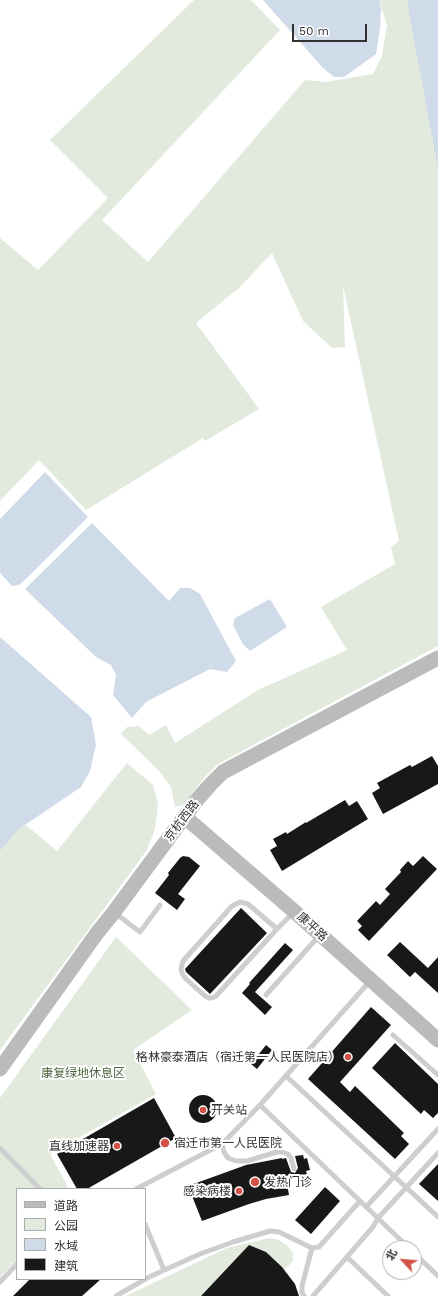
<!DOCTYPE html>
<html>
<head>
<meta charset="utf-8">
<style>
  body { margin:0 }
  #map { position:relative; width:438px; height:1296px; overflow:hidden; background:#fff; font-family:"Work Sans","Noto Sans SC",sans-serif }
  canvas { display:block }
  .legend { position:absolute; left:16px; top:1188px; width:130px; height:92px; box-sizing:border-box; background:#fff; border:1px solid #adadad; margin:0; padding:5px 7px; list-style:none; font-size:12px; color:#313131 }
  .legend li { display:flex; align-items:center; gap:8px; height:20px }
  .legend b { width:20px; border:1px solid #adadad }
  .north { position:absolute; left:382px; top:1240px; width:40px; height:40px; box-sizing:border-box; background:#fff; border:1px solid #adadad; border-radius:50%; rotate:296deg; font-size:11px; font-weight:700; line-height:16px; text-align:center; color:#313131 }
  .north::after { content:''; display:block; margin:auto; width:14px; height:18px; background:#d35247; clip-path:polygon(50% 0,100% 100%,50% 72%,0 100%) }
  .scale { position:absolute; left:292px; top:24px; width:75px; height:18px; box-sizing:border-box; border:2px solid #313131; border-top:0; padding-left:5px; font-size:12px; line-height:14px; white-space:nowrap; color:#313131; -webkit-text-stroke:3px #fff; paint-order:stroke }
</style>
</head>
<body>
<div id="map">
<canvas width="438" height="1296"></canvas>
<ul class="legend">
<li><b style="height:5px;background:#bbb"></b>道路</li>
<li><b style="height:11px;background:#e2e9dd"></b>公园</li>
<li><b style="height:11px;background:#cfdbe9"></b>水域</li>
<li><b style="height:11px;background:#181818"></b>建筑</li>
</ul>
<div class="north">北</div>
<div class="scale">50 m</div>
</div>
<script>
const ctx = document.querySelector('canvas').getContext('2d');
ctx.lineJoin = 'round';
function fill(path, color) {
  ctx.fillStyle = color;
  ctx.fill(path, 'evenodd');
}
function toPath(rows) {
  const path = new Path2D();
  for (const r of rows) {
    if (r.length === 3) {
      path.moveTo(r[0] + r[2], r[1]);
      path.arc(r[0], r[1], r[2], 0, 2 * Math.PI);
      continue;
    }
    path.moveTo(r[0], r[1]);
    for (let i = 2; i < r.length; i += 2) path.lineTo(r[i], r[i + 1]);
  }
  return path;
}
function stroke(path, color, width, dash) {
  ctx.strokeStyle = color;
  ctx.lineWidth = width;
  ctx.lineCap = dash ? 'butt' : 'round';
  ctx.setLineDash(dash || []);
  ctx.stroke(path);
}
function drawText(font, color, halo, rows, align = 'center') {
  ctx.font = font + ' "Work Sans","Noto Sans SC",sans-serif';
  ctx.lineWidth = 4;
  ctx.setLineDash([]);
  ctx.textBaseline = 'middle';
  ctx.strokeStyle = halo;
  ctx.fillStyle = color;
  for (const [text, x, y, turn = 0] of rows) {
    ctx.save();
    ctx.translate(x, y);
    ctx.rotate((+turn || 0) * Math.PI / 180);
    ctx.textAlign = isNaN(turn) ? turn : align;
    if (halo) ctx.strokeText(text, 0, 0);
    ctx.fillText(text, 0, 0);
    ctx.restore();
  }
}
fill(toPath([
  [194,0,251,0,280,30,102,220,148,262,305,80,326,82,373,74,382,56,387,25,379,0,438,0,438,646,218,764,204,778,183,805,175,807,171,787,159,771,121,734,127,727,139,726,149,735,166,725,175,743,258,690,347,650,321,607,395,564,391,547,399,541,343,286,345,347,332,348,303,321,272,253,240,287,196,323,259,409,205,441,203,438,86,510,39,460,0,501,0,238,38,270,108,198,50,140],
  [127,763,153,785,158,804,155,829,147,850,0,1050,0,851,19,829,26,825,57,851],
  [116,937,192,1010,133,1050,156,1094,50,1154,69,1189,17,1189,17,1260,0,1277,0,1098],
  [269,1238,276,1239,287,1245,293,1253,293,1261,284,1270,266,1252,249,1245,201,1296,126,1296,227,1248]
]), '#e2e9dd');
fill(toPath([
  [263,0,379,0,381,8,380,28,376,54,344,77,334,77,323,68],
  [408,0,438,0,438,168,409,13],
  [45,472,88,517,27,578,19,585,12,586,0,573,0,519],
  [92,523,169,601,180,588,190,588,200,594,236,661,227,672,210,669,146,702,132,718,113,695,116,675,111,665,96,657,25,589],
  [270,599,287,627,250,651,243,644,233,625,235,618],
  [0,637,91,717,96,745,90,771,81,787,19,829,0,851]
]), '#cfdbe9');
fill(toPath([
  [432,756,438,766,438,784,383,814,372,793,380,788,377,783,410,765,412,767],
  [345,800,349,806,357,801,368,819,282,871,270,850,277,846,273,839,286,832,287,834,306,822,306,823],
  [183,856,189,857,200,866,178,894,185,899,177,910,155,893,169,875,168,873,180,858],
  [423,856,437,869,369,941,358,930,362,926,357,921,376,901,380,905,390,894,385,889,401,872,400,870,408,861,413,866],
  [241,908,267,933,210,994,186,972,185,969],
  [400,942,428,968,438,957,438,993,415,972,410,977,387,955],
  [285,943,293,950,255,992,272,1007,265,1015,242,993,250,984,249,983],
  [371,1007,391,1025,340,1082,350,1092,355,1086,404,1133,401,1136,409,1144,395,1159,308,1079],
  [395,1043,438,1084,438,1113,433,1118,424,1110,421,1114,372,1068],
  [266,1045,272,1050,257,1069,251,1064],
  [203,1109,14],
  [154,1098,176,1138,87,1189,77,1189,57,1154],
  [303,1155,304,1159,307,1158,310,1170,306,1171,307,1174,286,1178,289,1195,266,1199,249,1204,202,1221,188,1186,246,1165,282,1158,282,1159,286,1158,291,1172,295,1173,298,1168,295,1156],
  [438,1164,438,1201,419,1184],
  [325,1187,340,1201,311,1234,295,1220],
  [249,1245,266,1252,282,1267,295,1284,299,1296,201,1296],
  [30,1279,101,1279,82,1296,13,1296]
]), '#181818');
stroke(toPath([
  [115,913,140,932,160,905],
  [277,929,216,996,212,998,209,998,205,996,185,978,182,973,181,969,183,961,232,906,240,902,248,904,277,929,294,912],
  [266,995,319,936],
  [393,1035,438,1075],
  [286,1076,438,1217],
  [260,1105,370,981],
  [222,1144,224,1152,228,1158,236,1161,247,1161,277,1152,282,1152,288,1154,291,1158,294,1169],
  [0,1148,40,1189],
  [136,1189,222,1144,260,1105,409,1248],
  [366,1207,438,1129],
  [145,1224,164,1270],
  [414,1253,438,1276],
  [347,1257,388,1296],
  [0,1282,17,1264],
  [116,1296,149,1277,200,1254,233,1242,270,1231,279,1232,312,1248,319,1247,360,1201],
  [304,1296,302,1293,302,1286,312,1248],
  [313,1296,373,1227,378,1218,438,1153]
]), '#cecece', 5);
stroke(toPath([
  [185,817,295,912,438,1040],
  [0,1069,97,933,114,912,196,801,210,785,223,772,438,658]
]), '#bbb', 15);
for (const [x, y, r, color] of [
  [348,1057,4,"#d35247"],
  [203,1110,4,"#d35247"],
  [165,1143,5,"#d35247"],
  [117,1146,4,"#d35247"],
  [255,1182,5,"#d35247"],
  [239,1191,4,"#d35247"]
]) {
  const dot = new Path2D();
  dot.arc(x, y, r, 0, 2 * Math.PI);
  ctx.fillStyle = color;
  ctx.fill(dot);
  stroke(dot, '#fff', 1.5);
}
drawText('12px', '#313131', '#fff', [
  ["京杭西路",182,821,-53],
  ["康平路",312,927,42]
]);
drawText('12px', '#313131', '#fff', [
  ["格林豪泰酒店（宿迁第一人民医院店）",340,1057],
  ["开关站",211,1110,"left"],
  ["宿迁市第一人民医院",174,1143,"left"],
  ["直线加速器",109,1146],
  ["发热门诊",264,1182,"left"],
  ["感染病楼",231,1191]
], 'right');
drawText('12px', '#4e6842', '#fff', [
  ["康复绿地休息区",83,1073]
]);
</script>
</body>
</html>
